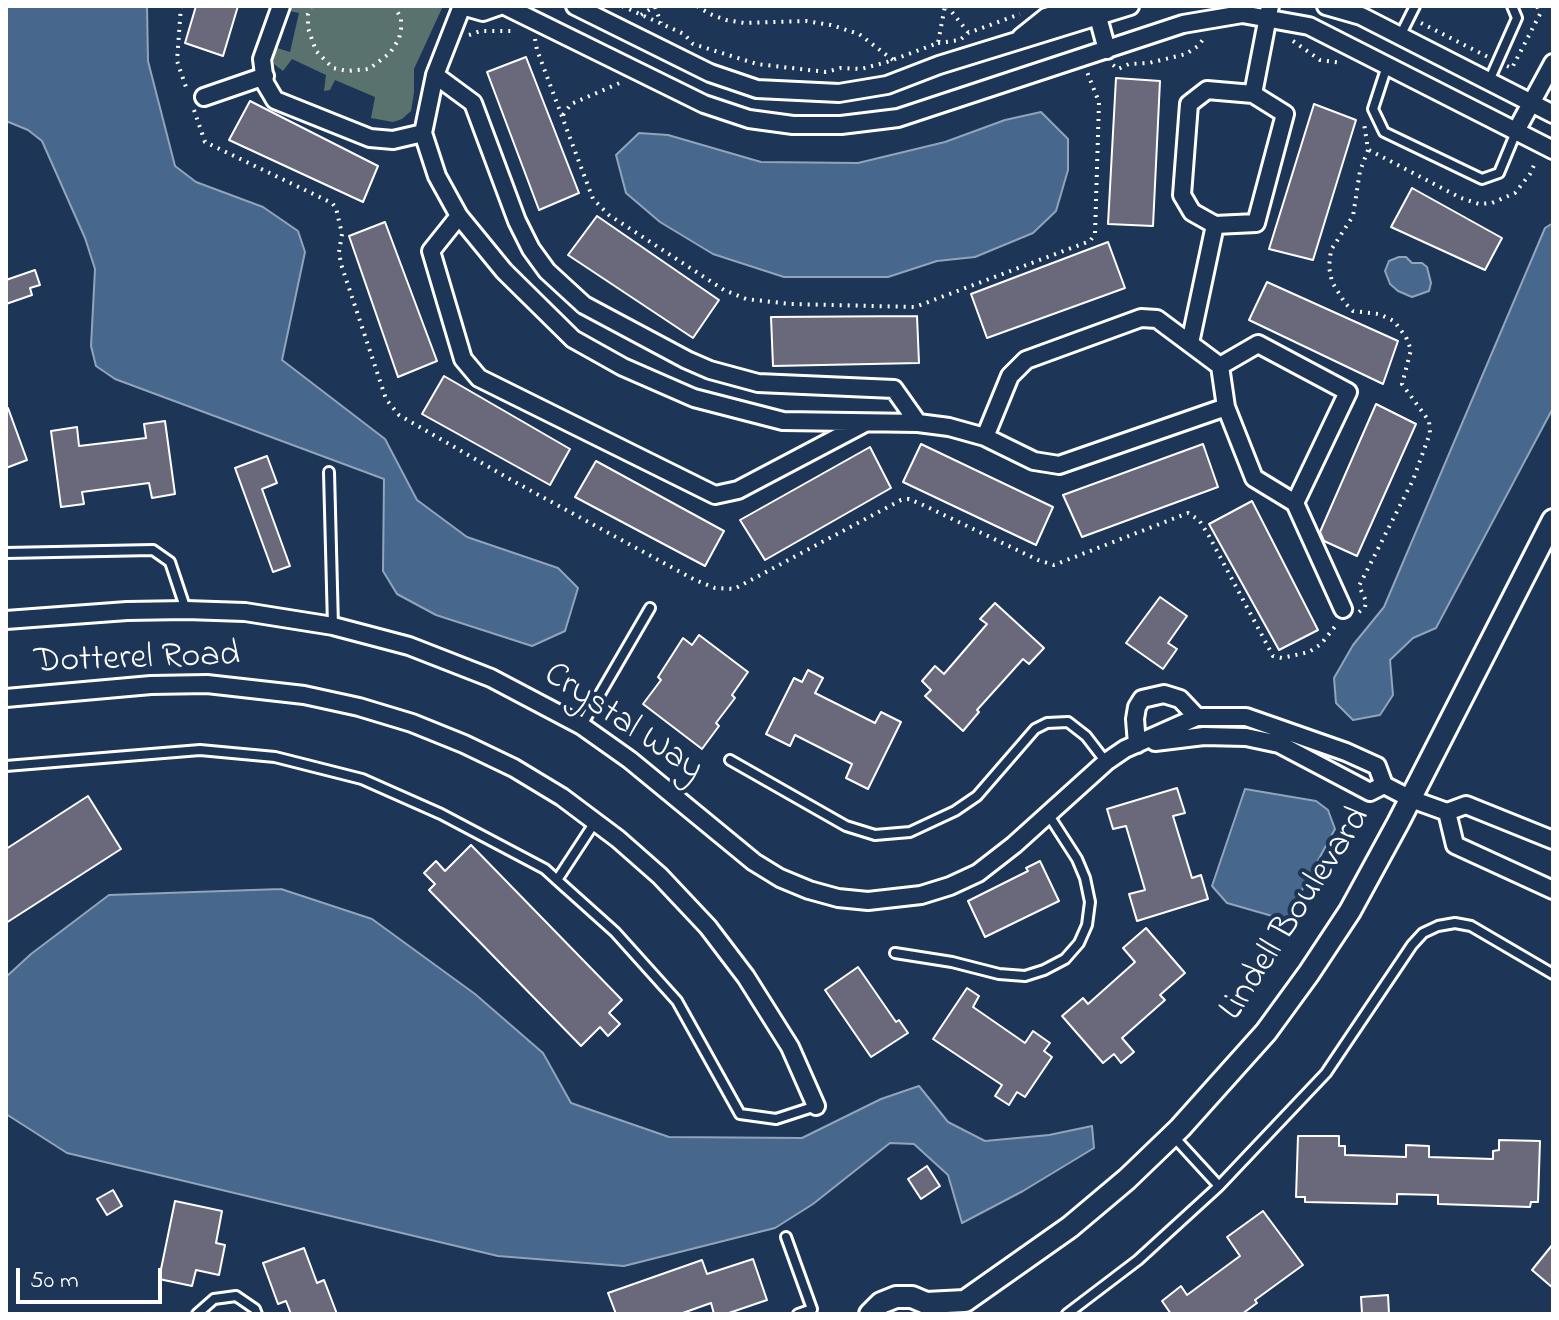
<!DOCTYPE html>
<html>
<head>
<meta charset="utf-8">
<style>
  body { margin:0 }
  #map { position:relative; width:1559px; height:1320px; overflow:hidden; background:#1d3557; font-family:"Indie Flower",sans-serif }
  canvas { display:block }
  .frame { position:absolute; inset:0; border:8px solid #fff; pointer-events:none }
  .scale { position:absolute; left:16px; top:1268px; width:146px; height:36px; box-sizing:border-box; border:4px solid #fff; border-top:0; padding-left:10px; font-size:24px; line-height:28px; white-space:nowrap; color:#fff; -webkit-text-stroke:6px #1d3557; paint-order:stroke }
</style>
</head>
<body>
<div id="map">
<canvas width="1559" height="1320"></canvas>
<div class="frame"></div>
<div class="scale">50 m</div>
</div>
<script>
const ctx = document.querySelector('canvas').getContext('2d');
ctx.lineJoin = 'round';
function fill(path, color) {
  ctx.fillStyle = color;
  ctx.fill(path, 'evenodd');
}
function toPath(rows) {
  const path = new Path2D();
  for (const r of rows) {
    path.moveTo(r[0], r[1]);
    for (let i = 2; i < r.length; i += 2) path.lineTo(r[i], r[i + 1]);
  }
  return path;
}
function stroke(path, color, width, dash) {
  ctx.strokeStyle = color;
  ctx.lineWidth = width;
  ctx.lineCap = dash ? 'butt' : 'round';
  ctx.setLineDash(dash || []);
  ctx.stroke(path);
}
function drawText(font, color, halo, rows, align = 'center') {
  ctx.font = font + ' "Indie Flower",sans-serif';
  ctx.lineWidth = 8;
  ctx.setLineDash([]);
  ctx.textBaseline = 'middle';
  ctx.strokeStyle = halo;
  ctx.fillStyle = color;
  for (const [text, x, y, turn = 0] of rows) {
    ctx.save();
    ctx.translate(x, y);
    ctx.rotate((+turn || 0) * Math.PI / 180);
    ctx.textAlign = isNaN(turn) ? turn : align;
    if (halo) ctx.strokeText(text, 0, 0);
    ctx.fillText(text, 0, 0);
    ctx.restore();
  }
}
fill(toPath([
  [286,6,443,6,414,69,414,93,411,111,402,119,393,122,371,118,375,97,335,80,330,90,324,91,326,75,292,59,283,71,274,64,272,54,274,47,290,52,299,13,285,10]
]), '#5a726e');
const water = toPath([
  [6,6,147,6,148,61,175,166,196,182,263,207,298,231,305,252,282,360,385,439,417,500,467,537,558,568,578,588,565,631,532,646,436,615,397,594,383,571,384,479,115,379,96,366,91,346,95,269,85,238,42,141,28,130,6,121,6,6],
  [1041,112,1068,139,1068,170,1056,211,1033,233,975,257,937,261,888,277,784,277,713,254,660,222,626,193,616,155,639,133,668,135,761,162,858,163,945,142,1005,120,1041,112],
  [1553,223,1553,408,1436,628,1413,638,1390,660,1393,695,1380,715,1353,720,1336,703,1334,678,1353,645,1384,607,1545,228,1553,223],
  [1399,257,1406,257,1412,263,1422,263,1427,267,1431,283,1429,291,1412,297,1398,291,1390,284,1385,271,1389,261,1399,257],
  [1245,789,1316,801,1328,810,1335,829,1286,920,1227,903,1212,886,1245,789],
  [281,889,372,919,475,994,543,1053,571,1103,669,1137,802,1138,881,1099,919,1086,948,1122,985,1141,1049,1135,1092,1126,1094,1148,1023,1191,962,1223,948,1175,914,1144,890,1143,813,1204,775,1228,624,1266,498,1256,67,1153,6,1114,6,977,31,954,109,895,281,889]
]);
fill(water, '#47678d');
stroke(water, '#91a4bb', 2);
const building = toPath([
  [196,6,238,6,223,56,185,43,196,6],
  [526,57,579,193,539,210,487,72,526,57],
  [1116,78,1160,81,1153,226,1108,224,1116,78],
  [250,101,378,166,363,202,229,140,250,101],
  [1314,104,1356,120,1313,260,1269,249,1314,104],
  [1412,188,1502,238,1485,270,1391,227,1412,188],
  [597,216,719,300,693,338,568,255,597,216],
  [385,222,437,361,398,377,349,236,385,222],
  [1108,242,1125,288,987,338,971,294,1108,242],
  [35,270,40,285,30,288,32,295,6,304,6,280,35,270],
  [1267,282,1398,341,1383,384,1249,320,1267,282],
  [917,316,919,363,773,366,771,317,917,316],
  [444,376,570,449,550,485,422,414,444,376],
  [1376,404,1416,424,1357,556,1324,541,1320,532,1376,404],
  [8,408,27,460,6,468,6,409,8,408],
  [165,421,175,494,152,498,149,483,82,492,84,504,61,507,51,431,77,427,79,446,146,438,144,424,165,421],
  [921,444,1053,507,1036,545,903,482,921,444],
  [1203,444,1218,487,1082,537,1063,495,1203,444],
  [870,447,891,488,765,560,740,520,870,447],
  [267,456,277,483,262,489,290,566,273,572,235,468,267,456],
  [596,461,724,531,705,566,575,497,596,461],
  [1252,501,1318,630,1279,650,1209,524,1252,501],
  [1160,597,1187,616,1168,643,1177,649,1163,669,1126,643,1160,597],
  [995,603,1044,648,1029,664,1023,659,977,710,979,712,963,731,925,696,931,690,922,681,935,666,944,674,987,624,980,619,995,603],
  [699,635,748,672,732,695,735,698,716,723,719,726,702,749,643,704,661,680,658,677,683,638,692,645,699,635],
  [808,670,823,678,815,693,875,723,881,712,901,722,868,789,846,778,852,764,795,735,790,746,766,734,794,678,802,682,808,670],
  [1177,788,1185,813,1173,816,1192,878,1201,875,1208,899,1137,921,1129,894,1145,890,1126,826,1113,829,1107,809,1177,788],
  [88,796,121,849,6,923,6,849,88,796],
  [471,845,622,1000,609,1013,620,1024,608,1036,600,1027,581,1046,429,890,435,884,424,873,436,861,445,871,471,845],
  [1040,861,1059,901,985,937,968,901,1028,871,1026,868,1040,861],
  [1146,928,1185,973,1160,995,1165,1000,1122,1038,1134,1052,1121,1063,1114,1054,1103,1063,1062,1016,1083,998,1088,1004,1135,962,1123,948,1146,928],
  [858,967,896,1022,899,1020,908,1033,871,1057,825,990,858,967],
  [967,988,979,996,973,1007,1025,1043,1033,1031,1050,1043,1044,1051,1052,1057,1025,1097,1017,1092,1009,1105,995,1096,1002,1085,933,1039,967,988],
  [1298,1136,1339,1136,1339,1146,1345,1146,1345,1155,1406,1157,1406,1145,1429,1146,1429,1157,1493,1159,1493,1151,1499,1150,1499,1140,1540,1141,1538,1202,1531,1202,1530,1207,1438,1204,1438,1195,1397,1194,1397,1204,1305,1202,1305,1197,1296,1197,1298,1136],
  [927,1166,940,1186,921,1199,908,1179,927,1166],
  [113,1190,122,1206,107,1215,97,1199,113,1190],
  [175,1201,222,1211,216,1243,225,1245,219,1275,196,1270,192,1286,159,1279,175,1201],
  [1263,1211,1303,1265,1255,1300,1257,1303,1242,1314,1171,1314,1162,1301,1181,1286,1187,1295,1240,1256,1227,1237,1263,1211],
  [1553,1244,1553,1288,1532,1270,1553,1244],
  [304,1248,317,1283,324,1280,337,1314,291,1314,286,1301,278,1304,263,1263,304,1248],
  [753,1259,767,1300,726,1314,714,1314,711,1303,680,1314,616,1314,608,1293,702,1260,707,1274,753,1259],
  [1388,1295,1389,1314,1362,1314,1361,1297,1388,1295]
]);
fill(building, '#6a697b');
stroke(building, '#fff', 2);
const service = toPath([
  [1400,36,1415,6],
  [1387,66,1373,109,1384,132,1482,179,1499,173,1516,132],
  [1489,81,1517,18,1512,6],
  [329,472,333,626],
  [6,553,153,550,170,562,186,610],
  [582,725,650,608],
  [730,760,846,826,875,835,910,832,955,811,977,796,1035,729,1047,723,1068,722,1086,736,1106,762],
  [6,766,200,750,275,757,362,779,441,814,545,869,557,880,615,932,677,1001,740,1114,776,1119,816,1106],
  [557,880,595,822],
  [895,953,952,962,999,974,1025,976,1044,970,1065,959,1079,943,1087,925,1090,902,1085,878,1077,859,1048,814],
  [1174,1137,1219,1186],
  [786,1237,812,1309,798,1314],
  [197,1314,214,1299,236,1296,255,1309,257,1314],
  [1067,1314,1138,1260,1219,1186,1326,1073,1412,945,1423,933,1438,926,1455,923,1471,926,1553,974]
]);
const minor = toPath([
  [281,6,262,59,265,83,275,100,370,138,393,140,423,133],
  [462,6,435,75,423,133,437,176,459,216,504,271,573,339,623,367,694,398,783,421,918,423,949,427,985,437,1034,461,1059,465,1226,407],
  [462,6,483,12,500,6],
  [505,6,704,104,749,119,793,125,841,125,898,118,1183,24,1242,14,1309,26,1553,150],
  [575,6,710,73,757,89,839,93,887,85,939,65,1130,6],
  [1326,6,1361,16,1553,114],
  [1098,17,1107,50],
  [1021,37,1046,17,1076,8,1098,17],
  [435,75,473,103,517,221,531,249,547,271,584,305,687,360,710,370,758,383,894,389,918,423],
  [1253,94,1270,6],
  [204,97,265,76],
  [1516,131,1553,63],
  [459,216,431,251,463,359,479,378,715,495,738,490,865,423],
  [1190,343,1215,225,1192,212,1182,195,1189,104,1207,90,1253,94,1285,114,1256,223,1215,225],
  [985,437,1010,376,1026,360,1141,318,1157,319,1220,366,1226,407,1254,478,1295,503,1348,392,1258,344,1220,366],
  [1295,503,1343,609],
  [6,620,127,611,186,610,245,612,333,626,409,646,491,678,582,726,630,760,754,862,780,878,809,890,838,898,868,901,921,895,950,886,978,873,1014,845,1106,762,1125,749,1197,717,1246,717,1346,752,1377,766,1384,785,1411,799,1447,812,1466,805,1553,840],
  [6,698,151,685,207,684,304,695,359,707,412,723,464,744,514,768,562,797,618,839,660,876,708,927,746,977,790,1047,816,1106],
  [1155,742,1204,736,1246,737,1279,744,1370,792,1384,785],
  [1137,744,1135,719,1137,707,1142,699,1164,694,1180,699,1197,717],
  [1447,812,1455,845,1553,890]
]);
const tertiary = toPath([
  [926,1303,965,1301,1070,1227,1127,1179,1180,1128,1266,1032,1309,973,1350,911,1398,823,1553,520],
  [870,1314,881,1303,896,1297,912,1297,926,1303,935,1312]
]);
stroke(service, '#fff', 14);
stroke(minor, '#fff', 22);
stroke(tertiary, '#fff', 26);
stroke(toPath([
  [181,6,177,61,187,90],
  [311,6,308,14,308,28,316,51,333,68,347,71,369,69,390,53,399,39,401,29,401,18,394,6],
  [622,6,684,34,693,44,757,64,826,72,841,68,861,69,887,62,938,43,945,6],
  [697,6,710,14,726,20,744,23,806,21,831,25,859,34,893,60],
  [947,6,968,32],
  [655,7,661,23],
  [641,15,655,6],
  [1421,23,1488,57],
  [469,35,480,31,516,31],
  [535,39,537,50,593,199,609,215,724,290,746,299,791,304,915,307,1090,241,1095,234,1099,102,1087,72],
  [1293,41,1320,60,1342,63],
  [938,43,960,40,968,33,1020,14],
  [1113,65,1118,69,1129,64,1149,63,1186,54,1198,46,1205,37],
  [1507,66,1512,68,1540,14,1537,6],
  [194,110,205,142,332,203,336,208,342,234,339,252,341,264,386,399,399,415,513,481,695,580,715,588,734,589,901,500,909,499,921,504,1038,560,1054,565,1188,513,1199,520,1209,536,1273,656,1282,658,1309,652,1321,644,1337,624],
  [563,115,571,104,622,82],
  [1369,150,1461,198,1479,204,1492,203,1515,193,1530,174,1536,161],
  [1359,612,1365,607,1366,601,1359,586,1413,480,1430,433,1429,421,1402,384,1411,350,1406,337,1394,321,1379,314,1353,311,1345,303,1332,282,1329,267,1331,250,1353,216,1360,171,1368,150,1364,123]
]), '#fff', 4, [2, 6]);
stroke(service, '#1d3557', 8);
stroke(minor, '#1d3557', 16);
stroke(tertiary, '#1d3557', 20);
drawText('36px', '#fff', '#1d3557', [
  ["Dotterel Road",137,661,-2],
  ["Crystal Way",622,724,34],
  ["Lindell Boulevard",1297,915,-57]
]);
</script>
</body>
</html>
